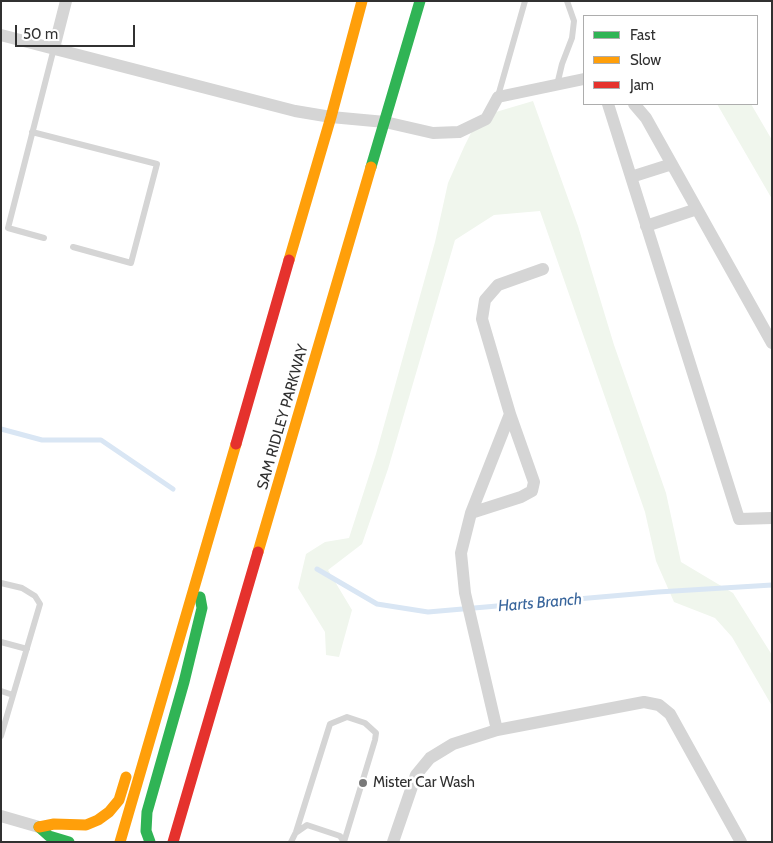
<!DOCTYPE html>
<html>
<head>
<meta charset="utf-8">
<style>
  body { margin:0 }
  #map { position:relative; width:773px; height:843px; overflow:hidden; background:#fff; font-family:Cabin,sans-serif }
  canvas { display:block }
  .frame { position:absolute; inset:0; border:2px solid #313131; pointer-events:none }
  .legend { position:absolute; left:583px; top:15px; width:175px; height:90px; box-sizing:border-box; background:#fff; border:1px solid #adadad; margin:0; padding:6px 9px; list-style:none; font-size:15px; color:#313131 }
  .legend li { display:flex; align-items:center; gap:10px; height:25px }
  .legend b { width:25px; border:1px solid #adadad }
  .scale { position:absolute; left:15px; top:25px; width:120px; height:22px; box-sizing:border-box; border:2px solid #313131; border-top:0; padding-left:6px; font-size:15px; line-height:18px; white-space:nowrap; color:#313131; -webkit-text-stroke:4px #fff; paint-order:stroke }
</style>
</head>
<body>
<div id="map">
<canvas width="773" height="843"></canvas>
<div class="frame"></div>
<ul class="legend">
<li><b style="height:6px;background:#30b455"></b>Fast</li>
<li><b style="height:6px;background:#ff9f0a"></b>Slow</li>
<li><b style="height:6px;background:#e5322d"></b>Jam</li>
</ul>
<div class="scale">50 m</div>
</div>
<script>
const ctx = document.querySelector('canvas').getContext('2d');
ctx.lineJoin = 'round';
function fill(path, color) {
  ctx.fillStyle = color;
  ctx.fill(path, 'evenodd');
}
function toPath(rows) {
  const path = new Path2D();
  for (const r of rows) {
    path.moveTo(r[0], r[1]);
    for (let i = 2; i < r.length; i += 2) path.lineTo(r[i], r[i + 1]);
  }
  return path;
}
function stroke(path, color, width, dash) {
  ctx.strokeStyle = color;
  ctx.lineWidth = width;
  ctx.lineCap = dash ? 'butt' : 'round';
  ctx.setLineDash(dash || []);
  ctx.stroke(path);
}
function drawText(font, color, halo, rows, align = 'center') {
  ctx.font = font + ' Cabin,sans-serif';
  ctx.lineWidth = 5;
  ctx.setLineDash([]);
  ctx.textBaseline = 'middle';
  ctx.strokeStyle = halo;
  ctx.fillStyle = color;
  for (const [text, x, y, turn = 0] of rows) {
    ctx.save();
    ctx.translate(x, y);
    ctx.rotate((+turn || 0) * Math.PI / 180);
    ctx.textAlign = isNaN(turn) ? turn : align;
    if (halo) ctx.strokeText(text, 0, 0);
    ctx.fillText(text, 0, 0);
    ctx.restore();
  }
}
fill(toPath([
  [533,101,578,226,614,345,666,493,681,562,733,593,772,655,772,706,732,637,715,618,674,602,656,561,645,512,540,211,494,215,455,240,388,469,362,544,328,570,352,610,339,657,326,655,325,632,298,588,306,554,325,542,349,538,376,454,435,242,448,183,464,147,479,117],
  [717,104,751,104,772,140,772,199]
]), '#f0f6ed');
stroke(toPath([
  [1,429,42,440,101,440,173,489],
  [317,569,377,604,428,612,658,592,772,585]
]), '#d9e6f4', 5);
stroke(toPath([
  [557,85,562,64,572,38,574,21,567,1],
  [498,96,525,1],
  [32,132,157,164,131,263,73,247],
  [44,238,8,228,54,48],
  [1,583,22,588,35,596,40,604,1,736],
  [1,642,27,649],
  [1,691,13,695],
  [297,832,307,825,340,836,344,842],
  [291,842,296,832,330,724,347,717,365,723,376,733,375,740,344,842]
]), '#d5d5d5', 6);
stroke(toPath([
  [1,35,295,111,331,117,385,122,433,133,459,132,486,119,498,97,584,79],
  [54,48,66,1],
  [608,104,739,519,772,518],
  [634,104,646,118,772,343],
  [631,177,672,164],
  [646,226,697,209],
  [471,513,521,497,532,491,534,482,510,414],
  [497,730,644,702,659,705,670,714,741,842],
  [1,816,39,827],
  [393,842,416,775,430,758,453,744,497,730,465,593,461,553,471,513,510,414,482,319,485,300,498,285,543,269]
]), '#d5d5d5', 12);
stroke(toPath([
  [371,167,420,1],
  [39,827,49,836,69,842],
  [150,842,146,831,147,812,184,682,202,608,200,597]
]), '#30b455', 11);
stroke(toPath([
  [289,260,331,117,362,1],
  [258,552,371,167],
  [39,827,54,824,86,825,98,820,109,812,119,800,126,777],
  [120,842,236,444]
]), '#ff9f0a', 11);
stroke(toPath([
  [236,444,289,260],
  [173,842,258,552]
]), '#e5322d', 11);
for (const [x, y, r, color] of [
  [363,783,5,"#797979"]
]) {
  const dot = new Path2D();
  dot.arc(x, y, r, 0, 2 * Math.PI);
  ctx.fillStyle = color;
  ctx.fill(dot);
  stroke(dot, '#fff', 2);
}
drawText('15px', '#313131', '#fff', [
  ["SAM RIDLEY PARKWAY",283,417,-74]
]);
drawText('15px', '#313131', '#fff', [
  ["Mister Car Wash",373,783]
], 'left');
drawText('italic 16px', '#37649b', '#fff', [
  ["Harts Branch",540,603,-5]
]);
</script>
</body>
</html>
